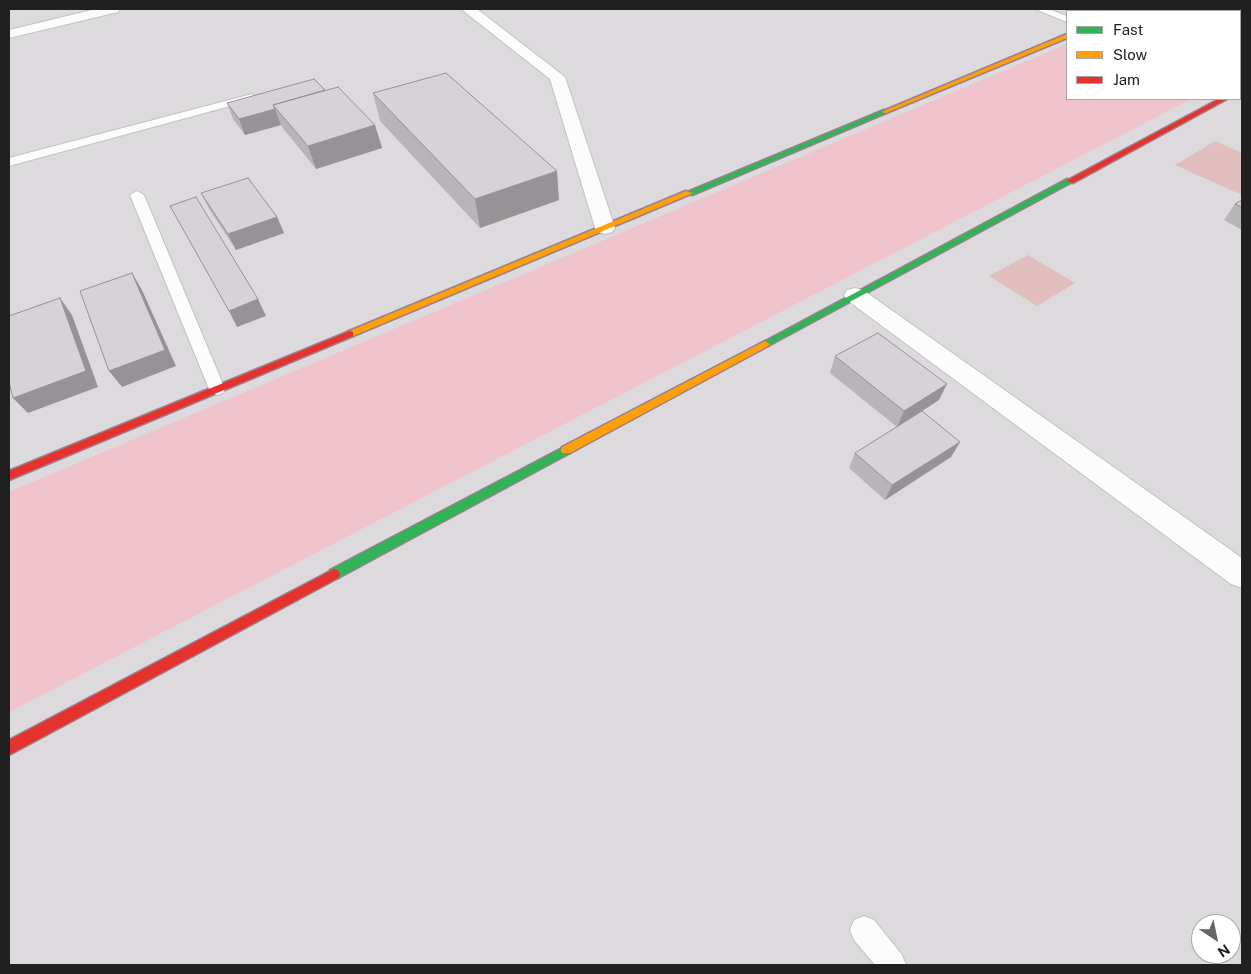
<!DOCTYPE html>
<html>
<head>
<meta charset="utf-8">
<style>
  body { margin:0 }
  #map { position:relative; width:1251px; height:974px; overflow:hidden; background:#eee8ee; font-family:"Public Sans",sans-serif }
  canvas { display:block }
  .frame { position:absolute; inset:0; border:10px solid #202020; pointer-events:none }
  .legend { position:absolute; left:1066px; top:10px; width:175px; height:90px; box-sizing:border-box; background:#fff; border:1px solid #a6a6a6; margin:0; padding:6px 9px; list-style:none; font-size:15px; color:#202020 }
  .legend li { display:flex; align-items:center; gap:10px; height:25px }
  .legend b { width:25px; border:1px solid #a6a6a6 }
  .north { position:absolute; left:1191px; top:914px; width:50px; height:50px; box-sizing:border-box; background:#fff; border:1px solid #a6a6a6; border-radius:50%; rotate:146deg; font-size:14px; font-weight:700; line-height:20px; text-align:center; color:#202020 }
  .north::after { content:''; display:block; margin:auto; width:18px; height:22px; background:#686668; clip-path:polygon(50% 0,100% 100%,50% 72%,0 100%) }
</style>
</head>
<body>
<div id="map">
<canvas width="1251" height="974"></canvas>
<div class="frame"></div>
<ul class="legend">
<li><b style="height:6px;background:#30b455"></b>Fast</li>
<li><b style="height:6px;background:#ff9f0a"></b>Slow</li>
<li><b style="height:6px;background:#e5322d"></b>Jam</li>
</ul>
<div class="north">N</div>
</div>
<script>
const ctx = document.querySelector('canvas').getContext('2d');
ctx.lineJoin = 'round';
function fill(path, color) {
  ctx.fillStyle = color;
  ctx.fill(path, 'evenodd');
}
function toPath(rows) {
  const path = new Path2D();
  for (const r of rows) {
    path.moveTo(r[0], r[1]);
    for (let i = 2; i < r.length; i += 2) path.lineTo(r[i], r[i + 1]);
  }
  return path;
}
function stroke(path, color, width, dash) {
  ctx.strokeStyle = color;
  ctx.lineWidth = width;
  ctx.lineCap = dash ? 'butt' : 'round';
  ctx.setLineDash(dash || []);
  ctx.stroke(path);
}
fill(toPath([
  [9,9,1242,9,1242,965,9,965],
  [1067,11,1240,11,1240,99,1067,99],
  [1201,924,1231,924,1231,954,1201,954]
]), '#dddadd');
fill(toPath([
  [1067,44,1067,99,1191,99,9,712,9,492]
]), '#efc4cc');
fill(toPath([
  [1215,141,1242,153,1242,195,1175,165],
  [1028,255,1075,283,1037,306,989,276]
]), '#e0bebe');
const lane = toPath([
  [1035,9,1048,9,1067,16,1067,22,1035,9],
  [252,94,258,97,256,99,9,166,9,158,252,94],
  [137,191,144,195,225,389,223,393,217,395,211,393,209,389,130,195,137,191],
  [864,916,874,920,902,955,906,965,875,965,854,940,850,930,854,920,864,916]
]);
const street = toPath([
  [96,9,120,9,118,12,9,38,9,30,96,9],
  [461,9,477,9,565,77,615,228,612,232,605,234,598,232,595,228,550,79,461,9],
  [1214,9,1234,9,1235,11,1215,11,1214,9],
  [855,288,863,290,1242,558,1242,588,1231,584,847,300,844,295,847,290,855,288]
]);
const fast = toPath([
  [884,110,886,111,886,113,692,195,685,193,884,110],
  [1067,179,1074,181,768,346,765,347,760,344,1067,179],
  [566,446,570,447,571,450,570,453,338,578,334,579,330,578,328,574,330,570,566,446]
]);
const slow = toPath([
  [1067,34,1067,38,886,113,881,112,1067,34],
  [686,191,693,193,353,336,347,336,345,334,347,332,686,191],
  [765,341,770,344,768,346,570,453,562,453,561,450,562,447,765,341]
]);
const jam = toPath([
  [1128,9,1136,9,1132,11,1124,11,1128,9],
  [1219,99,1227,99,1073,183,1066,181,1219,99],
  [350,331,353,332,353,336,9,480,9,471,350,331],
  [334,569,338,570,340,574,338,578,9,755,9,740,334,569]
]);
stroke(lane, '#c4c1c4', 2);
stroke(street, '#c4c1c4', 2);
stroke(fast, '#9a7f8e', 3);
stroke(slow, '#9a7f8e', 3);
stroke(jam, '#9a7f8e', 3);
fill(lane, '#fcfcfc');
fill(street, '#fcfcfc');
fill(fast, '#30b455');
fill(slow, '#ff9f0a');
fill(jam, '#e5322d');
fill(toPath([
  [325,90,375,125,382,148,316,169,282,127,281,125,245,135,233,119,227,103],
  [373,93,559,200,480,228,380,121],
  [201,193,277,217,284,233,236,250,209,209],
  [1242,200,1242,230,1224,220,1235,204],
  [835,356,939,400,908,420,960,442,951,457,885,500,849,468,855,453,897,427,830,373]
]), '#b8b5b9');
fill(toPath([
  [275,109,281,125,245,135,239,119],
  [375,125,382,148,316,169,308,146],
  [557,171,559,200,480,228,475,199],
  [277,217,284,233,236,250,228,234],
  [132,273,142,290,176,366,122,387,109,371],
  [60,298,72,315,98,387,28,413,13,398],
  [258,299,266,316,237,327,229,311],
  [947,384,939,400,897,427,904,411],
  [960,442,951,457,885,500,892,485]
]), '#969396');
const building = toPath([
  [446,73,557,171,475,199,373,93,446,73],
  [314,79,325,90,273,105,275,109,239,119,227,103,314,79],
  [338,87,375,125,308,146,273,105,338,87],
  [248,178,277,217,228,234,201,193,248,178],
  [196,197,258,299,229,311,170,206,196,197],
  [1242,200,1242,207,1235,204,1242,200],
  [132,273,165,350,109,371,80,291,132,273],
  [60,298,86,371,13,398,9,382,9,316,60,298],
  [878,333,947,384,904,411,835,356,878,333],
  [922,411,960,442,892,485,855,453,922,411]
]);
fill(building, '#d6d2d7');
stroke(building, '#969396', 1);
</script>
</body>
</html>
